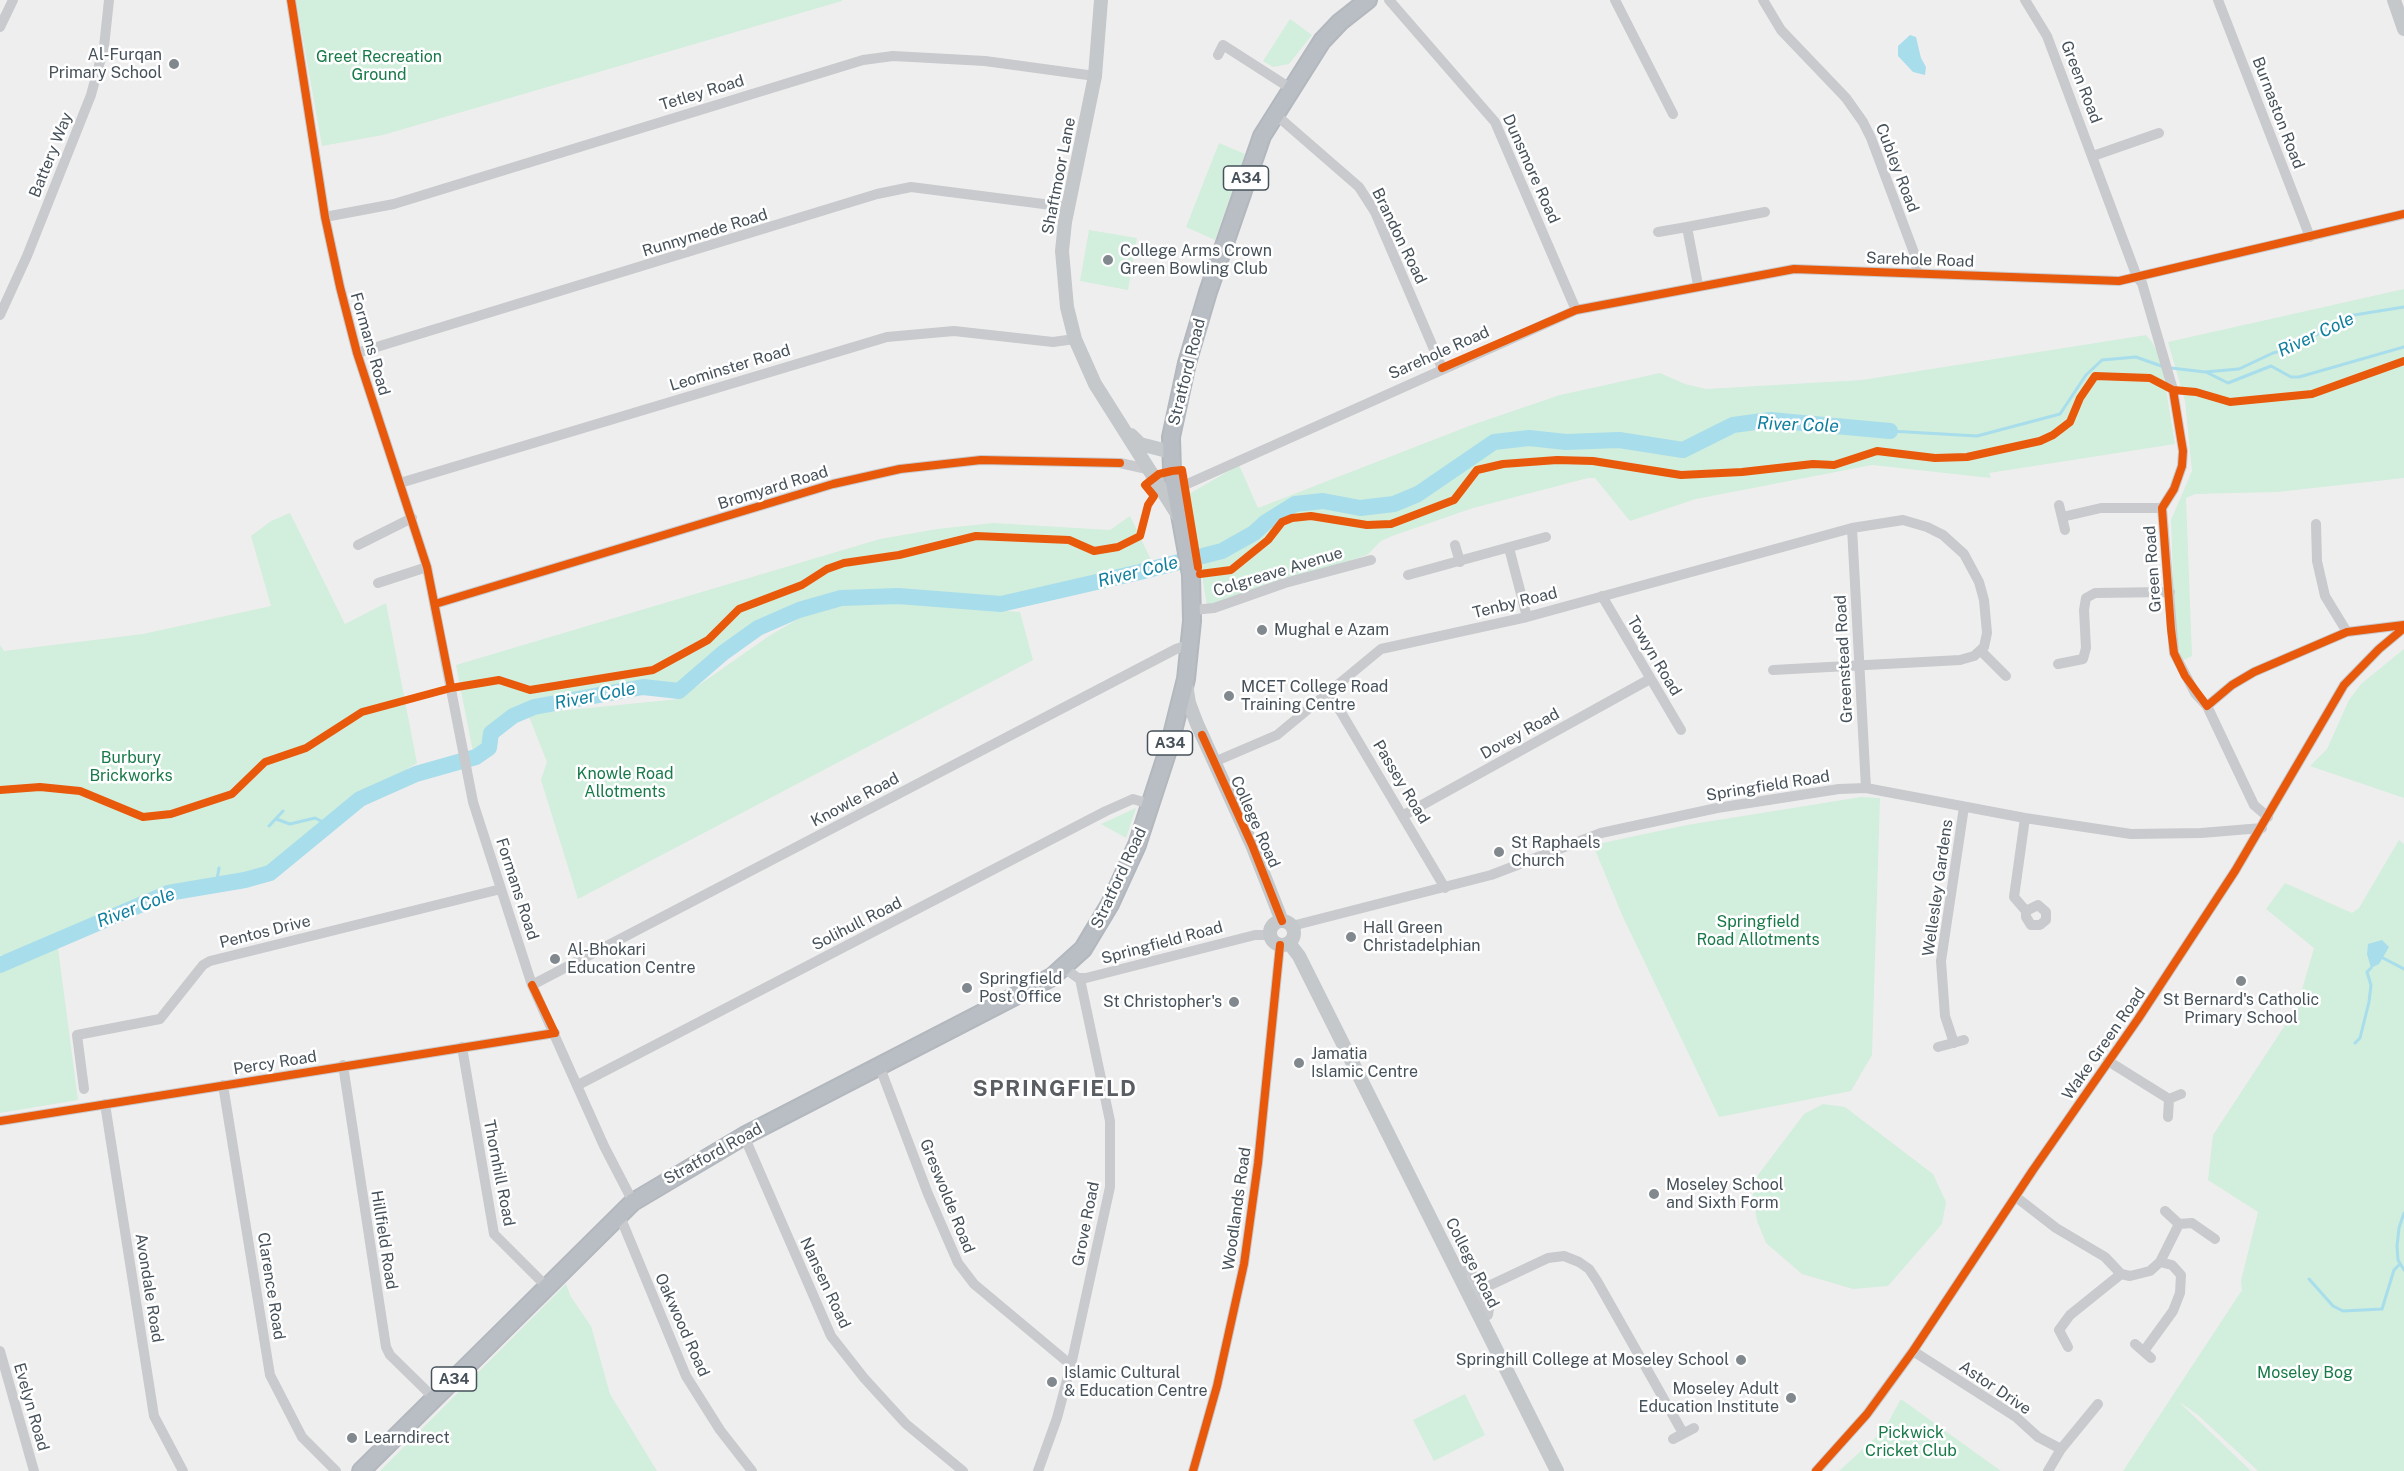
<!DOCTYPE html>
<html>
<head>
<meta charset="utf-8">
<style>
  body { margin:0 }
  canvas { display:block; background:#efeeee }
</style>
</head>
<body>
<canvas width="2404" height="1471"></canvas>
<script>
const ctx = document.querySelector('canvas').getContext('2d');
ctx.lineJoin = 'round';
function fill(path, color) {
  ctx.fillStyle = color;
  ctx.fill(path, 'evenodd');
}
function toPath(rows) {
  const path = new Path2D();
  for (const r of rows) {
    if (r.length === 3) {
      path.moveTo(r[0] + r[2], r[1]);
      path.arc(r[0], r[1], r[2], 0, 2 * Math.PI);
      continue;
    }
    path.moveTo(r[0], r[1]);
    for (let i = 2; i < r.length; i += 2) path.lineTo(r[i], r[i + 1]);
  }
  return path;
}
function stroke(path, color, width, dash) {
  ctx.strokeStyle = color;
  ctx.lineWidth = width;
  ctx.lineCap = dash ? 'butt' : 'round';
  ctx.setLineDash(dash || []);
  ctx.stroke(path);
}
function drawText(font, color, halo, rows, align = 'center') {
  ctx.font = font + ' "Public Sans",sans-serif';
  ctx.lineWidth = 5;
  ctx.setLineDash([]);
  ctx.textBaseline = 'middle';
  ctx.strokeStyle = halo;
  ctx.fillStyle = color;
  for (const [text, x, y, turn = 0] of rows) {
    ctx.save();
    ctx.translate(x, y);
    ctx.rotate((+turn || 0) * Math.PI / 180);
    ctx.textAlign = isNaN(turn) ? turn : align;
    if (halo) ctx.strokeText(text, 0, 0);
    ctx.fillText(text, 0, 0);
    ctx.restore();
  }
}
fill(toPath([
  [296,0,842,0,842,1,383,135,322,146],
  [1290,19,1312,35,1289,64,1273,67,1263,61],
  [1219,143,1245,154,1215,240,1186,227],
  [1089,230,1137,238,1128,290,1080,281],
  [2404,289,2404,478,2277,492,2195,494,2186,498,2192,656,2182,661,2175,634,2171,520,2192,471,2185,401,2168,342],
  [2146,335,2152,342,2161,359,2175,444,1989,473,1991,478,1872,465,1696,499,1630,521,1595,478,1588,478,1473,508,1392,536,1381,541,1367,555,1207,606,1189,494,1239,465,1258,508,1469,426,1560,395,1660,373,1685,384,1706,389,1862,380],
  [290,513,345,624,386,603,417,763,337,813,269,871,168,892,8,956,0,955,0,645,4,651,143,634,271,606,251,536,271,521],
  [1130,516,1155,568,1001,604,898,596,841,598,799,610,758,628,723,653,679,691,643,687,534,707,502,723,491,733,489,748,476,757,473,752,456,665,880,539,937,529,993,523,1110,530],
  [844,603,901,603,1020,612,1033,660,578,899,541,780,547,762,528,714,679,699,769,636,805,615],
  [2404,649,2404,798,2310,766,2327,749,2349,700,2361,684],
  [1861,797,1880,798,1872,1055,1851,1091,1719,1117,1622,915,1593,845,1687,825],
  [1136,808,1126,838,1101,824],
  [2399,840,2404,844,2404,1471,2258,1471,2198,1415,2178,1401,2251,1471,2123,1471,2242,1290,2241,1281,2258,1212,2208,1180,2213,1135,2297,1007,2314,948,2266,909,2285,883,2352,913,2359,908],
  [58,948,78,1100,0,1113,0,972],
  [1823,1104,1845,1107,1933,1174,1946,1202,1942,1224,1888,1286,1853,1289,1802,1274,1766,1243,1757,1221,1753,1195,1758,1175,1804,1114],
  [566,1284,571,1297,591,1326,610,1394,657,1471,380,1471],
  [1465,1394,1485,1435,1434,1461,1413,1420],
  [1901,1399,2001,1471,1839,1471,1884,1430]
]), '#d2eedd');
fill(toPath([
  [1910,35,1916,37,1921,58,1926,67,1925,75,1913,72,1898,56,1898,46],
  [2382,940,2389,947,2379,964,2371,968,2367,954,2368,944]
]), '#a8ddeb');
stroke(toPath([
  [2171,368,2205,372,2239,369,2273,353,2296,347,2348,316,2404,307],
  [2206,372,2228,383,2271,366,2291,377,2299,377,2404,347],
  [1890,431,1977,436,2060,414,2086,375,2102,360,2136,357,2164,367],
  [276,819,290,824,315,818,327,824],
  [269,826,283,811],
  [216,885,219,868],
  [2383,958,2404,969],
  [2355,1043,2360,1038,2369,1002,2371,985,2367,972,2371,968],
  [2404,1213,2399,1228,2397,1246,2398,1260,2404,1270],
  [2309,1279,2333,1306,2343,1311,2382,1309,2394,1270,2400,1264]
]), '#a8ddeb', 3);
stroke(toPath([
  [0,965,168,893,245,880,270,873,360,799,416,774,476,757,489,748,491,733,513,716,534,707,643,687,679,691,723,653,758,628,799,610,841,598,898,596,1001,604,1140,572,1222,551,1254,533,1266,522,1295,504,1323,501,1360,508,1394,504,1418,494,1494,442,1529,438,1566,442,1619,440,1683,450,1733,425,1770,420,1890,431]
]), '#a8ddeb', 16);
const highway = toPath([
  [361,1471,633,1202,744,1136,1052,977,1083,949,1110,904,1137,845,1169,747,1186,679,1192,621,1191,575,1172,471,1171,437,1187,363,1208,292,1262,136,1322,41,1340,22,1368,0]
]);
stroke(highway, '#b3b8be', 20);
stroke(toPath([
  [291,0,325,217,340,287,357,353,427,567,473,802,532,985,604,1146,633,1202],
  [1389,0,1495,122,1576,310],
  [1615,0,1673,114],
  [1763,0,1781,30,1846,98,1863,122,1871,138,1916,258,1917,273],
  [2025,0,2047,36,2137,277,2142,283,2173,390,2183,451,2182,466,2174,489,2162,508,2174,653,2195,693,2207,706,2254,805,2268,817],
  [2218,0,2310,237],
  [0,27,13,0],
  [1218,55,1223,45,1290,88],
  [1275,114,1359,187,1375,212,1442,368],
  [2093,156,2159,133],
  [325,217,394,204,863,60,893,56,985,61,1095,76],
  [1658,232,1687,227],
  [1698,285,1687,227,1765,212],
  [0,315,27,256,91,95,104,47,109,0],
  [357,353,877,194,911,187,1067,207],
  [400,483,887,337,954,331,1053,342,1075,339],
  [1177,495,1185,485,1576,310,1794,269,2119,281,2404,214],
  [2059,505,2065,530],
  [2062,517,2101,508,2162,508],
  [2316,524,2317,561,2325,596,2347,632],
  [1852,528,1866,788],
  [358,545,412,518],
  [1455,545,1460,562],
  [1509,548,1527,617],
  [1408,575,1546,537],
  [378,583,427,567],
  [1602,596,1681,730],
  [435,604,833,484,900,469,981,460,1120,463,1147,469],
  [1193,610,1214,608,1285,583,1371,560],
  [1981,651,2006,676],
  [2058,664,2083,659,2086,648,2084,610,2086,598,2095,593,2170,592],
  [1329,692,1445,888],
  [2207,706,2232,685,2254,672,2347,632,2404,625],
  [1214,762,1277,735,1381,649,1527,617,1852,528,1903,520,1927,527,1943,535,1964,554,1979,582,1984,600,1987,633,1984,647,1974,656,1960,660,1773,670],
  [1404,815,1650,679],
  [2025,818,2014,897,2026,911,2026,917,2031,925,2040,925,2046,920,2046,912,2038,905,2026,911],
  [1292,926,1491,875,1601,833,1717,808,1839,789,1866,788,2025,818,2131,834,2201,833,2262,828],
  [1064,968,1078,978,1086,978,1255,935,1270,935],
  [532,985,1176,649,1191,644],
  [1954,1043,1945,1016,1941,961,1964,807],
  [462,1047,494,1234,546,1286],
  [1938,1047,1964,1040],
  [2108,1061,2169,1099,2181,1094],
  [343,1065,386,1347,390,1355,435,1399],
  [879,1065,928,1194,958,1263,974,1284,1071,1365],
  [223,1085,270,1375,302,1437,336,1471],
  [578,1085,1106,811,1133,799,1152,805],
  [84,1089,77,1035,160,1019,203,965,210,961,501,889],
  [105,1104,154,1416,183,1471],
  [2168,1117,2169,1099],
  [0,1121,555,1033],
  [744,1136,831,1336,864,1378,906,1424,963,1471],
  [2016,1197,2056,1228,2105,1257,2121,1274,2130,1276,2150,1271,2160,1262,2179,1224,2165,1211],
  [619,1214,686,1376,720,1430,752,1471],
  [2179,1224,2192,1223,2215,1239],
  [1460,1273,1469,1269,1471,1272,1489,1309,1488,1315,1482,1318],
  [1480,1290,1548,1258,1564,1256,1579,1262,1589,1269,1597,1281,1683,1433],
  [2135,1344,2151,1358],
  [2068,1347,2059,1330,2070,1315,2121,1274],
  [0,1351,34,1471],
  [1913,1351,2016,1417,2038,1437,2061,1449,2048,1471],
  [2144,1351,2173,1311,2180,1293,2181,1275,2172,1265,2160,1262],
  [1673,1439,1694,1428],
  [2061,1449,2098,1404],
  [1038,1471,1057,1418,1071,1365,1110,1187,1110,1121,1080,979],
  [1193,1471,1217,1386,1244,1264,1258,1163,1280,945],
  [1816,1471,1867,1414,1913,1351,2033,1170,2138,1019,2235,871,2344,685,2379,649,2404,628]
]), '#c8cacd', 10);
stroke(toPath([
  [1101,0,1095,76,1065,222,1062,251,1067,307,1075,339,1095,384,1179,517],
  [2394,0,2404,29],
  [1131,435,1140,444,1171,452],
  [1186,684,1189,703,1197,724,1252,845,1282,921],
  [1282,933,12],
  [1289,943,1299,956,1557,1471]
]), '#c4c8cb', 14);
stroke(highway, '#b9bec4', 16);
stroke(toPath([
  [291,0,325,217,340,287,357,353,427,567,451,688],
  [1442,368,1576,310,1794,269,2119,281,2404,214],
  [2173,390,2183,451,2182,466,2174,489,2162,508,2171,629,2174,653,2185,676,2207,706,2232,685,2254,672,2347,632,2404,625],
  [1200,574,1231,570,1268,540,1282,522,1292,518,1311,516,1367,525,1391,524,1454,500,1477,470,1503,464,1557,460,1593,461,1681,475,1742,472,1813,464,1834,465,1877,451,1935,458,1967,457,2040,441,2053,435,2070,422,2080,398,2095,376,2150,378,2173,390,2196,392,2230,402,2312,394,2404,361],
  [435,604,833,484,900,469,981,460,1120,463],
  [1202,735,1252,845,1282,921],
  [0,790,40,787,80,791,143,817,171,814,232,794,265,762,306,748,362,712,451,688,499,680,530,690,653,670,708,640,739,609,802,585,827,569,844,563,899,555,976,536,1069,540,1094,551,1118,547,1140,536,1148,505,1154,496,1145,485,1159,474,1172,471,1182,470,1198,567],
  [0,1121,555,1033,532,985],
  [1193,1471,1217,1386,1244,1264,1258,1163,1280,945],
  [1816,1471,1867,1414,1913,1351,2033,1170,2138,1019,2235,871,2344,685,2379,649,2404,628]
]), '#e8590c', 8);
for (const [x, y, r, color] of [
  [174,64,6,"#81888e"],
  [1108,260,6,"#81888e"],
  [1262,630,6,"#81888e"],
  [1229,696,6,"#81888e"],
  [1499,852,6,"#81888e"],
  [1351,937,6,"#81888e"],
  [555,959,6,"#81888e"],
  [2241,981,6,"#81888e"],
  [967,988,6,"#81888e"],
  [1234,1002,6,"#81888e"],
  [1299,1063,6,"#81888e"],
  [1654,1194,6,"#81888e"],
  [1741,1360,6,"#81888e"],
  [1052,1382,6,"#81888e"],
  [1791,1398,6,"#81888e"],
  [352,1438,6,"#81888e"]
]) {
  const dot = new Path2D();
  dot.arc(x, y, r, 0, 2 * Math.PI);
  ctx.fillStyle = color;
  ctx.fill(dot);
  stroke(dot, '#fff', 2);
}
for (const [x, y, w] of [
  [1246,178,45],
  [1170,743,45],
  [454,1379,45]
]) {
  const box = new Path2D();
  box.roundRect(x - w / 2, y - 12, w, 24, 4.5);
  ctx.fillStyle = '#fff';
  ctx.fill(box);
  stroke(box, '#46515a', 1.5);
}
drawText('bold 15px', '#46515a', null, [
  ["A34",1246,178],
  ["A34",1170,743],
  ["A34",454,1379]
]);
drawText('16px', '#46515a', '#fff', [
  ["Al-Furqan",162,55,"right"],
  ["Primary School",162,73,"right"],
  ["College Arms Crown",1120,251],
  ["Green Bowling Club",1120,269],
  ["Mughal e Azam",1274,630],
  ["MCET College Road",1241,687],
  ["Training Centre",1241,705],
  ["St Raphaels",1511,843],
  ["Church",1511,861],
  ["Hall Green",1363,928],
  ["Christadelphian",1363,946],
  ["Al-Bhokari",567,950],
  ["Education Centre",567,968],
  ["Springfield",979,979],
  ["Post Office",979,997],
  ["St Bernard's Catholic",2241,1000,"center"],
  ["Primary School",2241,1018,"center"],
  ["St Christopher's",1222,1002,"right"],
  ["Jamatia",1311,1054],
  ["Islamic Centre",1311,1072],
  ["Moseley School",1666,1185],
  ["and Sixth Form",1666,1203],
  ["Springhill College at Moseley School",1729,1360,"right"],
  ["Islamic Cultural",1064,1373],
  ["& Education Centre",1064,1391],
  ["Moseley Adult",1779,1389,"right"],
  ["Education Institute",1779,1407,"right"],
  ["Learndirect",364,1438]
], 'left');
drawText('16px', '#187a49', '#fff', [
  ["Greet Recreation",379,57],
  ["Ground",379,75],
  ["Burbury",131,758],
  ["Brickworks",131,776],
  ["Knowle Road",625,774],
  ["Allotments",625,792],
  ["Springfield",1758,922],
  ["Road Allotments",1758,940],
  ["Moseley Bog",2305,1373],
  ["Pickwick",1911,1433],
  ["Cricket Club",1911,1451]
]);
drawText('16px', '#46515a', '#fff', [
  ["Green Road",2081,82,69],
  ["Tetley Road",702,93,-17],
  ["Burnaston Road",2278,113,69],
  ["Battery Way",51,155,-68],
  ["Cubley Road",1897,168,69],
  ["Dunsmore Road",1531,169,66],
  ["Shaftmoor Lane",1059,176,-79],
  ["Runnymede Road",705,233,-17],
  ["Brandon Road",1399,236,64],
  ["Sarehole Road",1920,260,2],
  ["Formans Road",370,344,74],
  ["Sarehole Road",1439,353,-24],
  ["Leominster Road",730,368,-17],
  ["Stratford Road",1187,372,-76],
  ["Bromyard Road",773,488,-17],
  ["Green Road",2153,569,-94],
  ["Colgreave Avenue",1278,572,-17],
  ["Tenby Road",1515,603,-14],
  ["Towyn Road",1654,656,59],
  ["Greenstead Road",1844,659,-93],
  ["Dovey Road",1520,734,-29],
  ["Passey Road",1401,782,59],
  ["Springfield Road",1768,786,-9],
  ["Knowle Road",855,800,-28],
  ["College Road",1255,822,66],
  ["Stratford Road",1119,878,-65],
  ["Wellesley Gardens",1938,888,-82],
  ["Formans Road",517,889,72],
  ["Solihull Road",857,924,-27],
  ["Pentos Drive",265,932,-14],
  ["Springfield Road",1162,943,-15],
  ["Wake Green Road",2104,1044,-55],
  ["Percy Road",275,1063,-9],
  ["Stratford Road",713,1154,-29],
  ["Thornhill Road",499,1173,79],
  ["Greswolde Road",947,1196,68],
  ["Woodlands Road",1237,1209,-82],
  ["Grove Road",1086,1224,-79],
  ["Hillfield Road",384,1240,81],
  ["College Road",1472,1263,63],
  ["Nansen Road",825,1283,65],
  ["Clarence Road",271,1286,81],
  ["Avondale Road",149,1288,81],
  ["Oakwood Road",682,1325,66],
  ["Astor Drive",1995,1388,34],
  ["Evelyn Road",31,1407,74]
]);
drawText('italic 18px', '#0e7f9e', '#fff', [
  ["River Cole",2316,335,-25],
  ["River Cole",1798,425,2],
  ["River Cole",1138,572,-14],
  ["River Cole",595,696,-11],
  ["River Cole",136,908,-21]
]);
ctx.letterSpacing = '1.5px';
drawText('bold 22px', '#5a5e62', '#fff', [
  ["SPRINGFIELD",1055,1089]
]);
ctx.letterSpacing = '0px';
</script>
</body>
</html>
